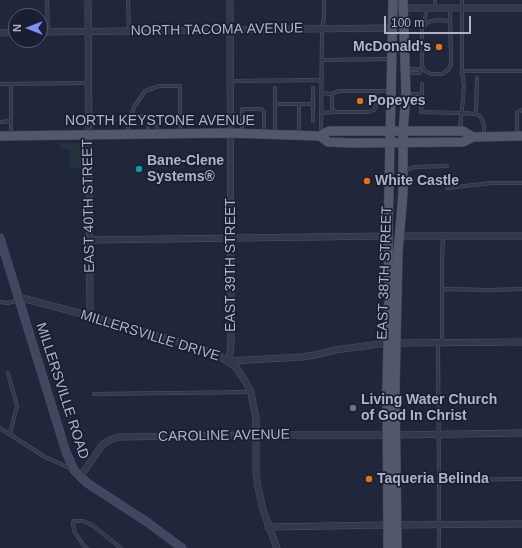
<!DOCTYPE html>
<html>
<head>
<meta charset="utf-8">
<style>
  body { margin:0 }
  #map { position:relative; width:522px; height:548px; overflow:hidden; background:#20263b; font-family:Helvetica,sans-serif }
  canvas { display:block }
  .north { position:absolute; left:8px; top:8px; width:40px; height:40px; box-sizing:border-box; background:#191e30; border:1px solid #555a6d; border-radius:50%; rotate:270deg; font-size:11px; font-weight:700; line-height:16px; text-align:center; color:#afb3c8 }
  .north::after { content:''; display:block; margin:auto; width:14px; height:18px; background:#7c91ff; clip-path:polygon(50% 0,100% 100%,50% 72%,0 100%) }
  .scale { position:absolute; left:384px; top:16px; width:87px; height:18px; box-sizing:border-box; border:2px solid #afb3c8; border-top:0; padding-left:5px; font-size:12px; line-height:14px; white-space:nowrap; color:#afb3c8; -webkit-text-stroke:3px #191e30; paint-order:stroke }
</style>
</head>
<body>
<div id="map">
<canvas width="522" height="548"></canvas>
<div class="north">N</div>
<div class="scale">100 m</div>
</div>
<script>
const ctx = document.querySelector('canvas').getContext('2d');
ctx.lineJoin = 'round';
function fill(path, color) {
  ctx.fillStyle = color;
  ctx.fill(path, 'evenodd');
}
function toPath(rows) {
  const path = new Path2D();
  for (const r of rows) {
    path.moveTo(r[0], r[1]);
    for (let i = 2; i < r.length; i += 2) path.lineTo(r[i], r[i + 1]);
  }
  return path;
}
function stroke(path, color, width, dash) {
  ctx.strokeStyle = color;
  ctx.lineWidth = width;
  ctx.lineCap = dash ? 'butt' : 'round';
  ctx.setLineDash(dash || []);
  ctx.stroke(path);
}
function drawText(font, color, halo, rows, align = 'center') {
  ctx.font = font + ' Helvetica,sans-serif';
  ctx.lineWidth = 3.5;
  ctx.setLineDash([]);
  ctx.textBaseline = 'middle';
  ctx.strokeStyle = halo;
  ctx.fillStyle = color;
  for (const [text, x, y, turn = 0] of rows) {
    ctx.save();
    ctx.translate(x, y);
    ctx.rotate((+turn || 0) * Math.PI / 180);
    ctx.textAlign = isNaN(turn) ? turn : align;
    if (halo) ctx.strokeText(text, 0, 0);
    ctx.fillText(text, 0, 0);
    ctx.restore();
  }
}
fill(toPath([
  [60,143,81,143,81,168,70,168,70,149,60,149]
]), '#22333c');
const lane = toPath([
  [47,0,48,32],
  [128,0,129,31],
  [435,0,435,8],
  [426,8,426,14,422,29,422,66,425,71,431,74,442,74,448,70,451,64,450,8],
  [424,26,428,22,436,20,450,21],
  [322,60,391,59],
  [407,71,409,69,418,69,421,71,419,73,409,73,408,71],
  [462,71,522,71],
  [230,81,322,80],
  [0,84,88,83],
  [11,84,11,134],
  [275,88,275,104],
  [313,88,313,121],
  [376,91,376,106,374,110,369,112,335,112,332,108,332,94,336,92,340,91,390,91],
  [322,93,332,94],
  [407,94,422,94,421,112,461,113,476,114,480,116,482,119,484,126,484,135],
  [422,94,422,84],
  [299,104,314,104],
  [322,113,335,112],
  [476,114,477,78],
  [131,116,146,116,151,119,157,127,157,132],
  [230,117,247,117],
  [0,122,11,121],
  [460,130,464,87,462,71,462,0],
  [128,132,128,127,134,107,145,91,159,86,180,86,180,133],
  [148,132,148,127,151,119],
  [242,132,242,109,261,109,264,112,264,133],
  [275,134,275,104,299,104,299,134],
  [321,134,322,29,324,17,324,0],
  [517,135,517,112,522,110],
  [405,171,414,167,447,166],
  [447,188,491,183,522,183],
  [443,289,489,290,522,289],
  [0,302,8,303,18,300],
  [442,342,442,260,443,236],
  [438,343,439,481,439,548],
  [8,373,17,406,10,434],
  [94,394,251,392],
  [0,428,45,457,70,468],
  [439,472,443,477,447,480,522,479],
  [87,548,84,546,74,531,73,523,74,521,83,521,92,525,121,548]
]);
const street = toPath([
  [88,0,90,316],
  [230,0,231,343,229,361,302,357,315,355,335,350,387,343],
  [403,8,522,8],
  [40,32,393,28],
  [0,33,16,32],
  [400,236,522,236],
  [89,240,388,236],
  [18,297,90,316,200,348,221,357,236,367,245,381,251,392,253,403,256,418,256,473,258,487,263,510,277,548],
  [396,343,522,342],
  [396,435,522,433],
  [80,477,103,444,110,440,118,437,256,435,387,435],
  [396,525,522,524],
  [268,527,387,525]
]);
const secondary = toPath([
  [0,238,66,452,74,470,87,483,147,522,182,548]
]);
const primary = toPath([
  [0,136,230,133,320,136,329,131,463,131,473,137],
  [320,136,328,142,352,143,463,142,473,137,522,136],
  [388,548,387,390,389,292,388,236,393,0],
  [397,548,395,388,398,253,403,193,403,132,406,94,403,0]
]);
stroke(lane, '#4f5366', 4);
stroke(street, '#4f5366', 7);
stroke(secondary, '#4f5366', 9);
stroke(primary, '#3d4255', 10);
stroke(lane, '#34384b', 3);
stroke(street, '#34384b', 6);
stroke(secondary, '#42465f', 8);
stroke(primary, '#52576c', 9);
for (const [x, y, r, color] of [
  [439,47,4,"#e8710a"],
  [360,101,4,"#e8710a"],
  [139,169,4,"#0f9aa8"],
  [367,181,4,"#e8710a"],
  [353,408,4,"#6b7280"],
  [369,479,4,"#e8710a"]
]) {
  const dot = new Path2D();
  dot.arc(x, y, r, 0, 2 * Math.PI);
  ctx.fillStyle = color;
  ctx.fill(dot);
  stroke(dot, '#191e30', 1.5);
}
drawText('14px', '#afb3c8', '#191e30', [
  ["NORTH TACOMA AVENUE",217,30,-1],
  ["NORTH KEYSTONE AVENUE",160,121],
  ["EAST 40TH STREET",89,206,-91],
  ["EAST 39TH STREET",231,265,-90],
  ["EAST 38TH STREET",385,273,-88],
  ["MILLERSVILLE DRIVE",150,336,17],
  ["MILLERSVILLE ROAD",62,391,72],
  ["CAROLINE AVENUE",224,436,-1]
]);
drawText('bold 14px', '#afb3c8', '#191e30', [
  ["McDonald's",431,47,"right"],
  ["Popeyes",368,101],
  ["Bane-Clene",147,161],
  ["Systems®",147,177],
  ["White Castle",375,181],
  ["Living Water Church",361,400],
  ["of God In Christ",361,416],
  ["Taqueria Belinda",377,479]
], 'left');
</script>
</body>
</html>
